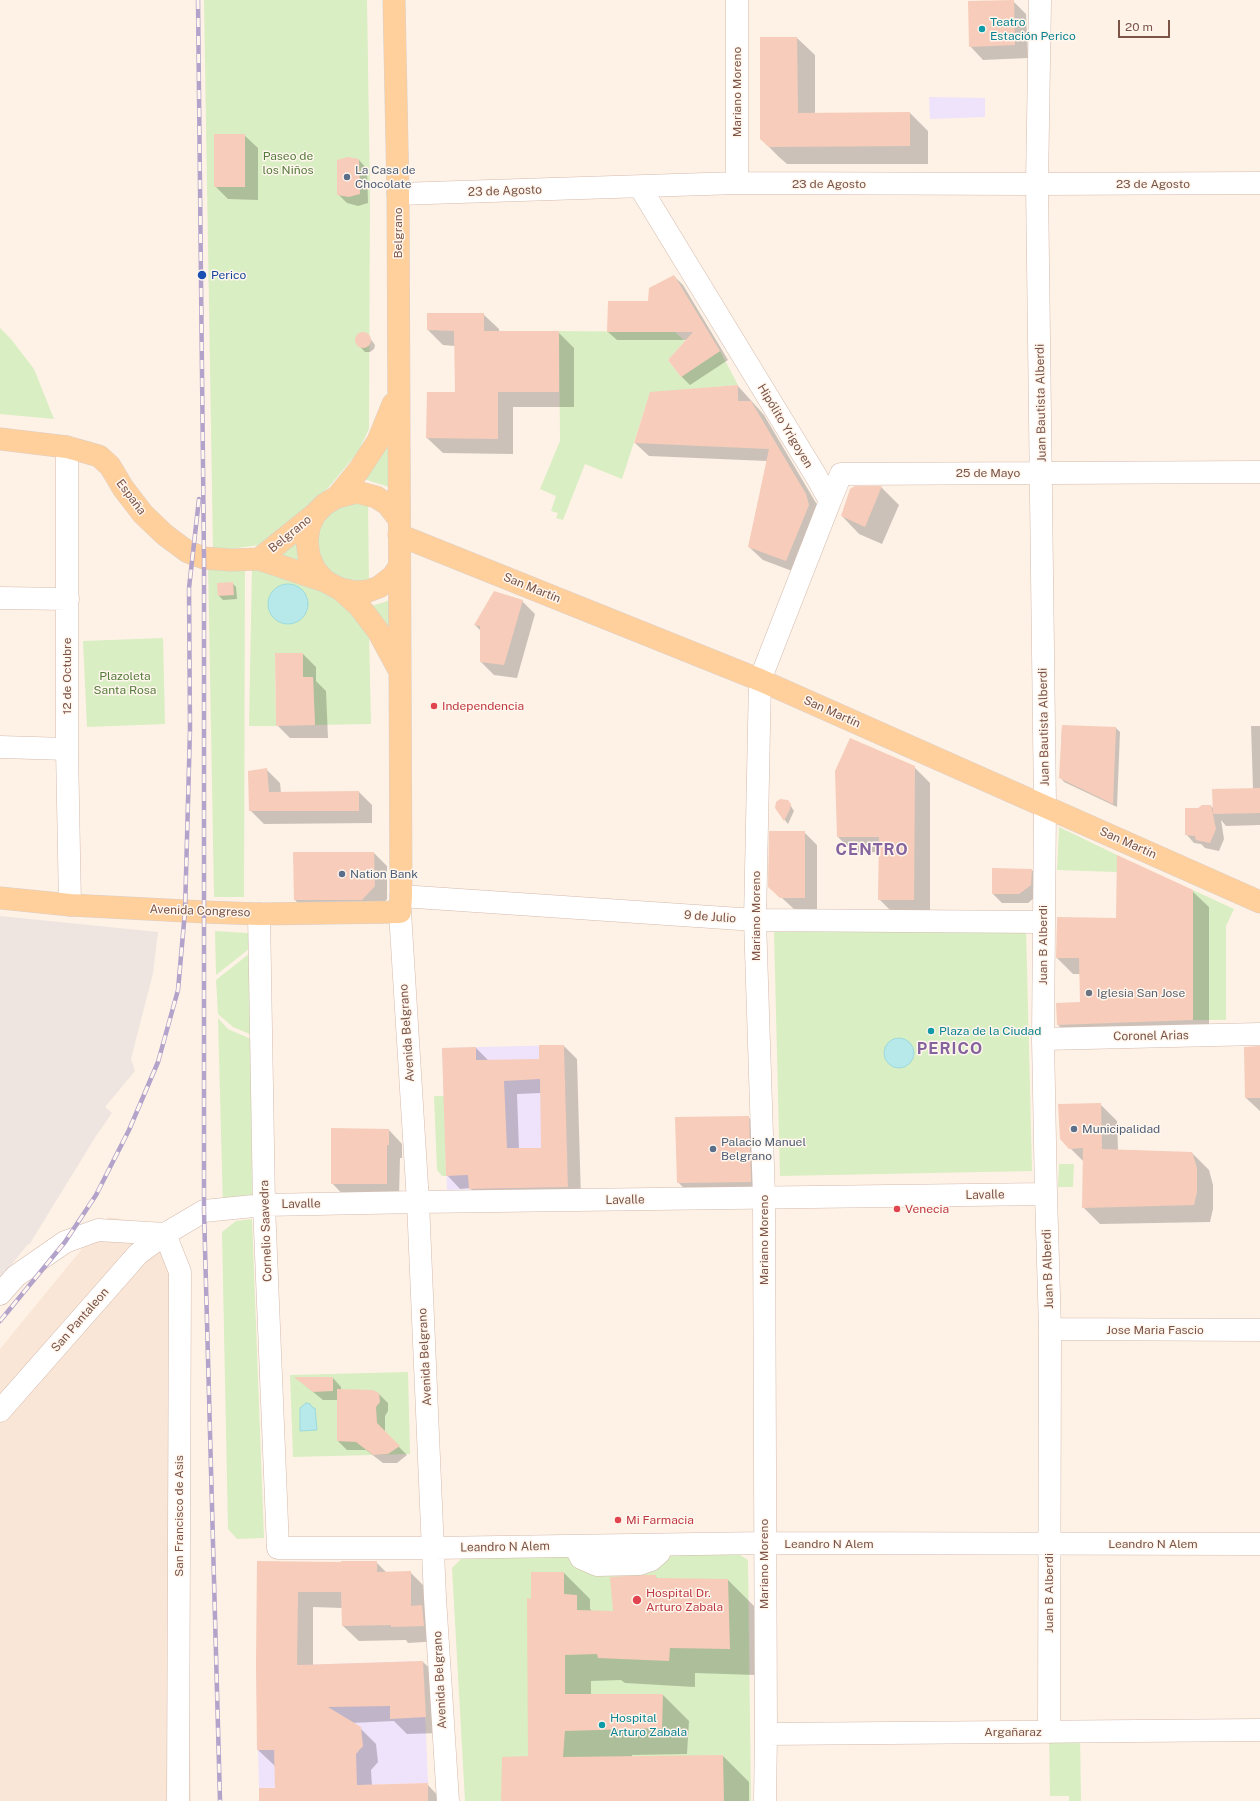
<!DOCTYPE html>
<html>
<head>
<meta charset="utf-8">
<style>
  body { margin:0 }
  #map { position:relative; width:1260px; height:1801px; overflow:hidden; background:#fef2e6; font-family:"Public Sans",sans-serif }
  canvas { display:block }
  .scale { position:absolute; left:1118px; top:20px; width:52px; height:18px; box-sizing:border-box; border:2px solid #7b5447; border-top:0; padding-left:5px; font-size:12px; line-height:14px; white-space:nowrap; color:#7b5447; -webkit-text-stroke:3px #fff6ee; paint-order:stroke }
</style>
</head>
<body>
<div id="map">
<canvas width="1260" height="1801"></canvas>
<div class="scale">20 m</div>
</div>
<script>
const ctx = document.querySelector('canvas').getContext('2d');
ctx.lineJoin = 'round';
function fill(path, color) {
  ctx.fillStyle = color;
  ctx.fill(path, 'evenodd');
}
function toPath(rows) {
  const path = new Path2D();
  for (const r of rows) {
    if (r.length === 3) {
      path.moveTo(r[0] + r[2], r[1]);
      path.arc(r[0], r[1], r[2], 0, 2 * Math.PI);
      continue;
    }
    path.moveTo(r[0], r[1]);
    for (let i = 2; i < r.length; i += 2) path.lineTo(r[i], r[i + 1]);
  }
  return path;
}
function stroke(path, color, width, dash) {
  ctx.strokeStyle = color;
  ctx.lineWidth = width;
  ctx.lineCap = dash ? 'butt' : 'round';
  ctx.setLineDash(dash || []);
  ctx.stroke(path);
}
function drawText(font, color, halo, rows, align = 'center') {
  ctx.font = font + ' "Public Sans",sans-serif';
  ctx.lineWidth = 3;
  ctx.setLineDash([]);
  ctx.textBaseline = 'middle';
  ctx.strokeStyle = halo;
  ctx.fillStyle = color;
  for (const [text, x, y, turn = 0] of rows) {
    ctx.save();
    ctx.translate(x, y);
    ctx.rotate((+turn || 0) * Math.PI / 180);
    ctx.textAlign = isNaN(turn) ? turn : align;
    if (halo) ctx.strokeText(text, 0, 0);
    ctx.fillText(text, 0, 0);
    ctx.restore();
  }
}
fill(toPath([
  [108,1217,141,1222,181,1247,191,1801,0,1801,0,1349]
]), '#f9e6d6');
fill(toPath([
  [0,916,158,932,153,973,131,1059,135,1071,105,1107,112,1113,96,1136,29,1245,28,1244,0,1279]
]), '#eee5e0');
fill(toPath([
  [929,97,985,98,985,117,930,119],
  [564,1045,568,1187,447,1190,442,1048],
  [423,1661,428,1783,259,1788,256,1664,297,1665]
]), '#efe2fb');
fill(toPath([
  [204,0,367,0,370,194,369,429,358,452,329,487,268,544,213,551],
  [0,328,11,339,34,369,54,419,0,414],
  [559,331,675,332,685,341,668,360,681,377,720,351,738,385,650,393,622,479,585,464,563,520,556,518,558,513,551,511,556,496,540,489,560,441],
  [392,436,395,489,364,479],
  [368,498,369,587,326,577,311,534,326,508],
  [298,539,304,568,273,556],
  [208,563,245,564,244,897,214,897],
  [252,565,336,593,369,632,371,724,315,725,313,677,303,677,303,653,275,653,276,726,249,726],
  [394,598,392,638,370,606,382,603],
  [163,638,165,724,87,727,83,641],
  [1059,827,1117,855,1117,872,1057,870],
  [1193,890,1234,909,1226,926,1226,1020,1193,1020],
  [1026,927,1032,1171,780,1176,774,932],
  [215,931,247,933,251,935,249,949,216,975],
  [250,953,252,1035,233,1027,218,1014,216,980],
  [218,1018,228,1029,251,1039,252,1197,223,1208],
  [434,1096,444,1096,446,1176,442,1176,437,1170],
  [1059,1164,1074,1164,1073,1187,1058,1187],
  [252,1219,264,1538,237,1539,228,1529,222,1232,236,1221],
  [408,1372,410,1454,293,1457,290,1375],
  [734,1551,748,1560,751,1801,465,1801,452,1568,464,1556],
  [1049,1732,1080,1732,1081,1801,1069,1801,1069,1796,1050,1796]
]), '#d9eec2');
const water = toPath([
  [288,604,20],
  [899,1053,15],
  [306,1403,310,1404,313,1408,315,1408,317,1430,300,1431,300,1408,306,1403]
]);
fill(water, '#b7e9ea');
stroke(water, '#9ddadd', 1);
fill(toPath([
  [1013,1,1026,14,1028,58,983,60,970,46],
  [797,38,815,55,815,114,910,113,928,131,928,164,787,164,779,157,761,139],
  [244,135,258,148,258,200,228,199,215,186],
  [359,160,367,169,368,203,358,206,347,203,338,194],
  [674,276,683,285,728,360,690,385,681,376,687,340,617,340,608,332,649,302],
  [483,314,499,329,499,332,558,332,574,348,574,407,513,407,513,454,443,453,427,438,456,393,455,346,443,345,428,330],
  [362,333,367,334,375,345,374,349,370,352,365,352,356,342,358,336],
  [738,386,764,415,819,508,800,574,763,560,749,547,767,461,649,456,635,443,651,393],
  [881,487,899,505,882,544,859,534,842,516],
  [232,583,236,587,237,599,223,600,219,596],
  [494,592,522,601,535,614,517,678,494,675,481,662,481,631,475,625],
  [303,654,316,667,316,681,326,691,328,738,290,738,277,725],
  [1062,726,1116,728,1120,732,1117,807,1064,782,1060,777],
  [1251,726,1260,726,1260,825,1226,826,1221,820,1224,839,1219,851,1205,848,1201,844,1194,843,1186,834,1198,809,1211,806,1214,809,1253,789],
  [914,767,930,783,930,915,895,915,879,899,880,852,854,853,838,837],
  [267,770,280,783,281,793,359,792,372,805,372,823,264,824,250,810],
  [789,803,794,811,788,824,777,810],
  [804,832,817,845,817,911,795,910,769,886],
  [374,853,387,866,387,899,375,913,308,913,295,900],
  [1032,870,1040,879,1039,894,1028,903,1002,903,993,894],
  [1192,891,1209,907,1209,1036,1074,1041,1058,1025,1081,1003,1081,974,1073,974,1057,958],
  [564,1046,577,1059,581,1200,483,1202,470,1188,460,1189,447,1175,476,1048,489,1061,540,1060],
  [541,1093,542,1149,519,1149,517,1094],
  [1260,1046,1260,1111,1246,1098],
  [1100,1104,1117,1121,1118,1150,1192,1153,1209,1170,1213,1185,1213,1209,1210,1222,1100,1224,1083,1207,1084,1162,1060,1138],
  [748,1117,766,1135,768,1199,695,1200,678,1182],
  [389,1130,402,1144,402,1158,400,1158,399,1197,345,1197,332,1183],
  [296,1378,333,1378,341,1387,341,1390,379,1394,388,1403,388,1411,385,1416,385,1433,407,1455,397,1463,383,1463,366,1450,347,1450,338,1441,338,1400,323,1400],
  [258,1562,342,1563,376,1562,387,1573,410,1572,426,1588,439,1641,408,1643,406,1640,359,1641,343,1626,342,1608,313,1607,313,1666,423,1662,439,1677,441,1733,407,1734,394,1721,351,1723,360,1728,376,1744,378,1762,371,1770,372,1786,427,1784,443,1801,260,1801,276,1788,275,1766,258,1750,257,1664],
  [532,1573,564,1573,590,1599,590,1609,592,1611,614,1612,655,1576,658,1579,728,1580,754,1606,756,1675,695,1673,695,1687,625,1683,621,1680,591,1681,591,1695,663,1695,689,1721,687,1754,632,1755,632,1757,723,1756,749,1782,749,1801,502,1801,530,1757]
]), '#0003');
fill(toPath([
  [1014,0,1015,45,969,47,968,1],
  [760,37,797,37,798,113,910,112,910,146,769,147,760,139],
  [214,134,245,134,245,187,214,187],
  [348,157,359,159,360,194,349,197,337,195,337,160],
  [674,275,720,351,681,377,668,360,693,332,607,332,608,301,648,301,649,288],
  [427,313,484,313,484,331,559,331,559,392,498,392,498,439,426,438,427,392,455,392,454,331,427,330],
  [363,340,8],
  [738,385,738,401,751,401,806,494,809,505,786,561,748,547,769,449,634,443,650,392],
  [855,486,882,486,865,527,841,516,850,489],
  [233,582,234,595,218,596,217,583],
  [494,591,523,600,504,665,480,662,480,626,474,625],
  [275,653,303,653,303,677,313,677,315,725,276,726],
  [1062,725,1116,727,1113,804,1059,778],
  [850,738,915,766,914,900,878,900,879,837,837,837,835,771],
  [267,768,269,792,359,791,359,811,249,811,248,771],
  [1260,788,1260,813,1213,814,1212,789],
  [780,799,788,800,791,804,790,809,784,821,775,808,776,802],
  [1202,805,1211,805,1216,829,1210,843,1196,840,1195,836,1185,835,1185,808,1198,808],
  [769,831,805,831,805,898,780,898,768,887],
  [293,852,374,852,375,886,362,900,294,900],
  [1117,855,1193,890,1193,1020,1057,1025,1056,1003,1080,1002,1079,958,1056,958,1057,917,1116,918],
  [992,868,1032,869,1031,885,1019,894,992,894],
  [539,1045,564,1045,568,1187,469,1189,468,1175,446,1176,442,1048,476,1047,476,1060,539,1059],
  [540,1079,541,1148,507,1148,504,1081],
  [1260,1046,1260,1098,1245,1098,1244,1047],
  [1101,1103,1102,1149,1192,1152,1197,1168,1197,1192,1194,1205,1082,1208,1083,1148,1069,1149,1060,1139,1058,1104],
  [749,1116,751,1182,677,1183,675,1117],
  [331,1128,389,1129,389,1145,387,1145,387,1184,331,1184],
  [294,1377,333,1377,333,1391,313,1392],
  [337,1389,373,1390,379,1393,380,1402,376,1407,377,1423,400,1446,388,1454,373,1455,356,1442,337,1441],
  [257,1561,341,1562,341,1561,377,1561,377,1572,411,1571,411,1606,422,1605,424,1626,391,1627,391,1625,342,1626,341,1592,298,1592,297,1665,423,1661,426,1717,390,1719,390,1706,328,1707,361,1727,363,1746,356,1754,357,1785,428,1783,428,1801,259,1801,259,1788,275,1788,274,1750,257,1750,256,1664],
  [531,1572,564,1572,564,1594,577,1595,577,1610,613,1611,610,1577,645,1575,656,1575,656,1578,728,1579,730,1649,670,1648,669,1661,598,1658,597,1654,565,1655,565,1694,663,1694,662,1728,565,1731,563,1757,723,1755,724,1801,501,1801,502,1757,528,1756,527,1598,531,1599]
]), '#f7ccba');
const minor = toPath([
  [1040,0,1037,184,1045,806,1043,1039,1046,1194,1050,1329,1049,1732],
  [737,183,737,0],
  [640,187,816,476,830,501,760,680,755,920,764,1198,766,1734,765,1801],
  [398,194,737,183,1037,184,1260,183],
  [67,447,67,749,70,905],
  [830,501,841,474,1260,472],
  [0,598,68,599],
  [0,747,67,749],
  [401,896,755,920,1043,922],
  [400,912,418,1202,435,1598,448,1801],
  [259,914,264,1205,278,1548,433,1548,764,1543,1260,1544],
  [1043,1039,1260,1034],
  [165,1234,180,1272,178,1801],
  [0,1294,16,1276,65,1242,98,1230,165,1234],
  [1050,1329,1260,1330],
  [0,1411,138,1254,165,1234,204,1211,264,1205,418,1202,1046,1194],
  [575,1546,581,1558,597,1565,639,1564,651,1560,659,1553,663,1545],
  [766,1734,1260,1730]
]);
const major = toPath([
  [0,439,67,447,99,456,110,466,123,488,143,514,165,535,188,552,204,558,231,560,259,559,325,581,340,589,359,606,378,631,398,668],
  [337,497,357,492,376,497,387,504,398,518],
  [315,514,309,527,307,541,309,556,315,570,325,581],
  [399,535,760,680,1260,902],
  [259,559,315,514,325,504,337,497,359,470,378,441,393,404],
  [340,589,356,592,368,591,379,587,393,576,399,567],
  [0,898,70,905,205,912,259,914,400,912,401,896,398,194,394,0]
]);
stroke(minor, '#d4baad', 23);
stroke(major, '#dacfcb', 23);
stroke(minor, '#fff', 22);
stroke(major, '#ffcf9c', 22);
const rail = toPath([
  [198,0,204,558,204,1211,220,1801],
  [0,1321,65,1242,96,1195,129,1130,158,1062,178,990,185,911,190,729,189,588,199,499]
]);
stroke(rail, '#b3a2ca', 4.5);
stroke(rail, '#fff6ee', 3, [9]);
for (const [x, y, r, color] of [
  [982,29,4,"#0f9aa8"],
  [347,177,4,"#5c6f8a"],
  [202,275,5,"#1a4fb4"],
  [434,706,4,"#e0444e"],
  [342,874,4,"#5c6f8a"],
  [1089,993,4,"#6b7280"],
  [931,1031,4,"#0f9aa8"],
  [1074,1129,4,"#5c6f8a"],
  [713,1149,4,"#5c6f8a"],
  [897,1209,4,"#e0444e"],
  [618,1520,4,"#e0444e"],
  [637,1600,5,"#e0444e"],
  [602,1725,4,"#0f9aa8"]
]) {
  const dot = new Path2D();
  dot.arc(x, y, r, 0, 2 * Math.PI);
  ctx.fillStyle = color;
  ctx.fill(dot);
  stroke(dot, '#fff6ee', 1.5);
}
drawText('12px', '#0d838f', '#fff6ee', [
  ["Teatro",990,22],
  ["Estación Perico",990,36],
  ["Plaza de la Ciudad",939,1031],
  ["Hospital",610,1718],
  ["Arturo Zabala",610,1732]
], 'left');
drawText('12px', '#7b5447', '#fff6ee', [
  ["Mariano Moreno",737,92,-90],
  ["23 de Agosto",829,184],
  ["23 de Agosto",1153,184],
  ["23 de Agosto",505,191,-2],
  ["Belgrano",398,233,-90],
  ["Juan Bautista Alberdi",1041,403,-91],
  ["Hipólito Yrigoyen",785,426,59],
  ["25 de Mayo",988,473],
  ["España",131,497,53],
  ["Belgrano",290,534,-39],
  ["San Martín",532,588,22],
  ["12 de Octubre",67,676,-90],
  ["San Martín",832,712,24],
  ["Juan Bautista Alberdi",1044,727,-91],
  ["San Martín",1128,843,24],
  ["Avenida Congreso",200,911,2],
  ["Mariano Moreno",756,916,-90],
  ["9 de Julio",710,917,4],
  ["Juan B Alberdi",1043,945,-90],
  ["Avenida Belgrano",407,1033,-94],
  ["Coronel Arias",1151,1036,-1],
  ["Lavalle",985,1195,-1],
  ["Lavalle",625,1200,-1],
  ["Lavalle",301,1204,-1],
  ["Cornelio Saavedra",266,1231,-92],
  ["Mariano Moreno",764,1240,-90],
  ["Juan B Alberdi",1048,1269,-92],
  ["San Pantaleon",80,1320,-49],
  ["Jose Maria Fascio",1155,1330],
  ["Avenida Belgrano",425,1357,-93],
  ["San Francisco de Asis",179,1516,-90],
  ["Leandro N Alem",829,1544],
  ["Leandro N Alem",1153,1544],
  ["Leandro N Alem",505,1547,-1],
  ["Mariano Moreno",764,1564,-90],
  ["Juan B Alberdi",1049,1593,-90],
  ["Avenida Belgrano",440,1680,-93],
  ["Argañaraz",1013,1732]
]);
drawText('12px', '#557b3c', '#fff6ee', [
  ["Paseo de",288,156],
  ["los Niños",288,170],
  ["Plazoleta",125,676],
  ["Santa Rosa",125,690]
]);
drawText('12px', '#4e5e75', '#fff6ee', [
  ["La Casa de",355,170],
  ["Chocolate",355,184],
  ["Nation Bank",350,874],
  ["Municipalidad",1082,1129],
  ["Palacio Manuel",721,1142],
  ["Belgrano",721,1156]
], 'left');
drawText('12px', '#164399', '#fff6ee', [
  ["Perico",211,275]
], 'left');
drawText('12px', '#be3a42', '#fff6ee', [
  ["Independencia",442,706],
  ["Venecia",905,1209],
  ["Mi Farmacia",626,1520],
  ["Hospital Dr.",646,1593],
  ["Arturo Zabala",646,1607]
], 'left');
drawText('12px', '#5b616d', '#fff6ee', [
  ["Iglesia San Jose",1097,993]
], 'left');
ctx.letterSpacing = '1px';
drawText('bold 16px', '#84639e', '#fff6ee', [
  ["CENTRO",872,850],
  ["PERICO",950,1049]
]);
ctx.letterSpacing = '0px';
</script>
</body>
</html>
